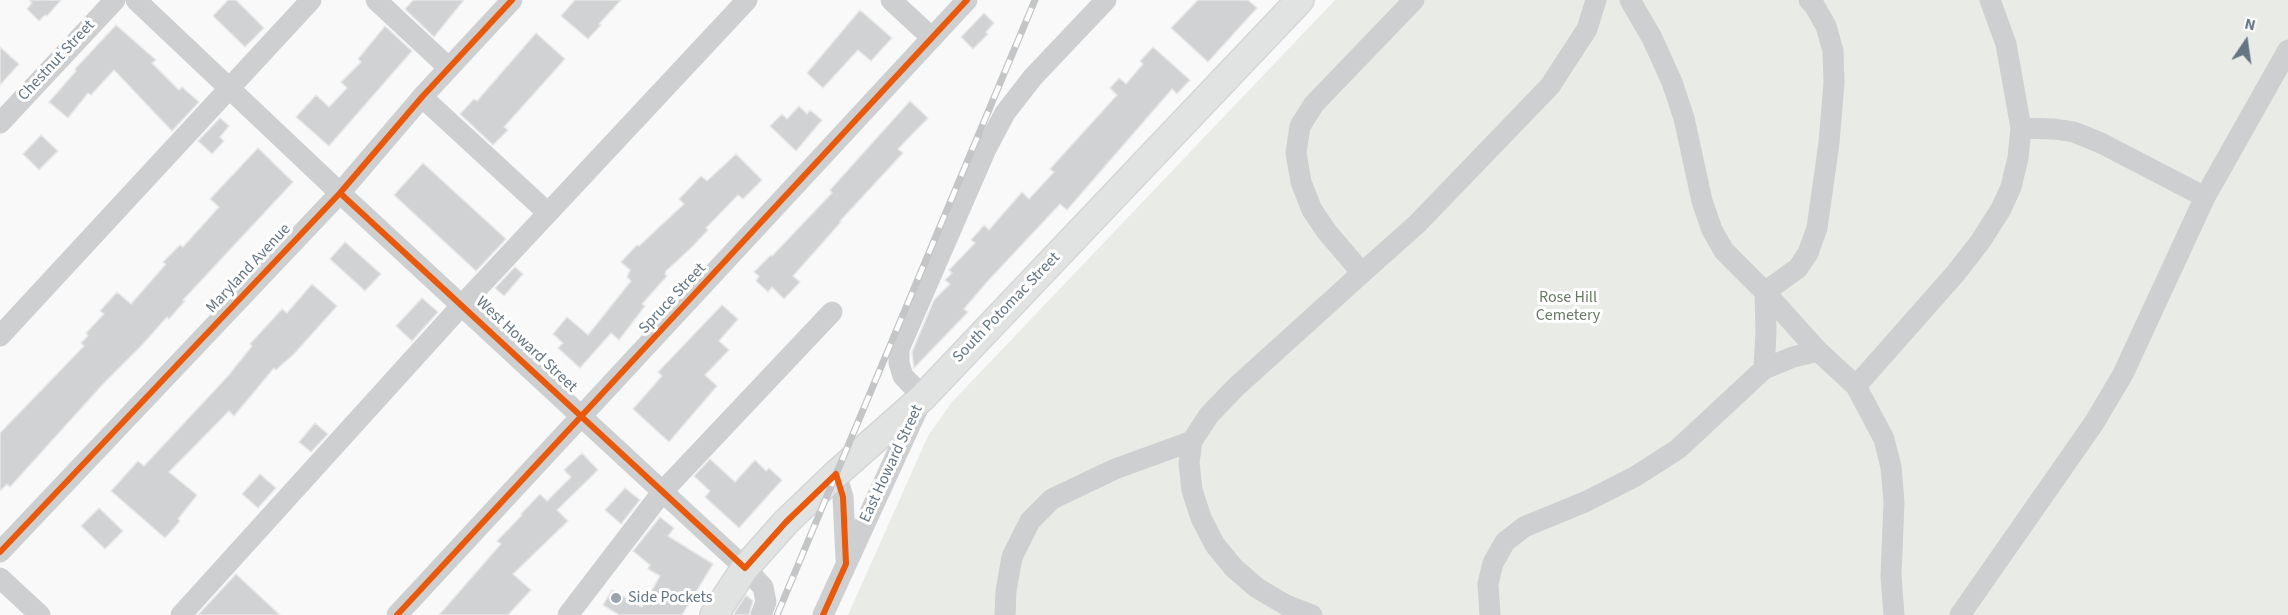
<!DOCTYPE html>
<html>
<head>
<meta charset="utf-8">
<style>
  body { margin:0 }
  #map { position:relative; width:2288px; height:615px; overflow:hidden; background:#f9f9f9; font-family:"Source Sans 3",sans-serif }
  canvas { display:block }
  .north { position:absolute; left:2216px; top:12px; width:60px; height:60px; -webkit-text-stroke:4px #fff; paint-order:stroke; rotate:13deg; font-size:16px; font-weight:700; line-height:24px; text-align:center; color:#657683 }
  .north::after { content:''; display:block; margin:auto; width:21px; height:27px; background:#657683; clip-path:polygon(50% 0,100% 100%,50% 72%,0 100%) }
</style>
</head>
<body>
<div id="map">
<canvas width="2288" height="615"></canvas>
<div class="north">N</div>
</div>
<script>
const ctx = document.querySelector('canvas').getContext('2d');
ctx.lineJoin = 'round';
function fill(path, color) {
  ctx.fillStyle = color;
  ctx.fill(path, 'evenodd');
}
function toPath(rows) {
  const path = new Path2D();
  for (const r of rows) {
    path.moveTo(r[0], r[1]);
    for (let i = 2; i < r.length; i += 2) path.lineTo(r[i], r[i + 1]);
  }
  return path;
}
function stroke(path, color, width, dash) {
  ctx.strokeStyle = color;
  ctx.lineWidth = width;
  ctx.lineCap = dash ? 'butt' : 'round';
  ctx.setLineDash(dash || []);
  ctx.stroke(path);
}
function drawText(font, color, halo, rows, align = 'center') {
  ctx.font = font + ' "Source Sans 3",sans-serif';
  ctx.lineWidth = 6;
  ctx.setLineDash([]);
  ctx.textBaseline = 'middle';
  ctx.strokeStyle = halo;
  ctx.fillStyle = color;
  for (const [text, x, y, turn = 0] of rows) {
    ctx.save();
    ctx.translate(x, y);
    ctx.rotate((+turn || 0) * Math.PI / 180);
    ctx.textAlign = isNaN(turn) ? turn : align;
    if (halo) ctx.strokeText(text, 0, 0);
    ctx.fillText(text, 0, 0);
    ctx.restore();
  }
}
fill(toPath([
  [1335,0,2288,0,2288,615,848,615,928,436,952,402]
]), '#e8ebe6');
const building = toPath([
  [29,0,61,0,47,16,45,15,39,21,27,9,32,3,29,0],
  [228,0,236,0,264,28,245,47,213,16,228,0],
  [413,0,464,0,434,37,405,9,413,0],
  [575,0,621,0,599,24,601,25,588,39,561,16,575,0],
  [1198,0,1248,0,1257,8,1208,62,1171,28,1198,0],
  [860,10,892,38,871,61,858,50,823,88,807,73,860,10],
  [984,13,994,23,986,32,988,34,973,49,961,37,984,13],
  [116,25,156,60,152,63,179,90,182,87,199,102,172,131,114,70,91,95,88,93,68,118,49,102,76,71,75,69,116,25],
  [385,26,412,51,329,146,296,117,316,95,329,107,347,88,341,82,361,62,358,59,385,26],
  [536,33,565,59,504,127,508,130,493,145,460,114,474,99,477,101,536,33],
  [0,47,19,64,0,85,0,47],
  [1153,47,1190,80,1177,94,1172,89,1067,210,1060,204,986,283,964,309,968,312,914,368,912,352,934,300,950,284,945,280,952,273,949,270,975,243,971,240,984,225,989,230,1022,192,1029,199,1054,172,1050,169,1117,95,1110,88,1119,78,1126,84,1143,64,1140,61,1153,47],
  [910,101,928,118,898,149,903,153,840,221,841,222,793,276,800,282,784,299,772,287,768,292,756,281,759,276,754,272,771,255,772,256,832,193,830,190,910,101],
  [799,106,807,114,810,110,822,120,796,151,770,126,782,114,787,119,799,106],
  [220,118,229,126,220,137,224,141,212,154,198,141,220,118],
  [41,135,58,151,39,170,23,154,41,135],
  [258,148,293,182,183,300,185,301,169,319,167,317,141,346,103,384,10,487,7,484,0,491,0,433,84,346,81,343,88,336,86,333,104,314,100,311,117,292,131,304,166,264,163,262,180,245,183,247,219,207,210,199,258,148],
  [736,154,762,180,743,199,738,195,706,228,708,230,692,247,666,271,665,274,667,276,642,304,645,306,619,340,611,333,580,368,558,348,563,343,553,334,567,317,588,335,631,281,627,277,630,270,621,262,637,245,639,246,684,204,679,199,701,176,707,181,736,154],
  [423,163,506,239,476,271,394,195,423,163],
  [345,242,381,274,365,291,330,259,345,242],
  [515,267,523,274,504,296,495,288,515,267],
  [312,284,337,306,294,354,276,370,274,368,234,416,229,411,169,472,197,495,178,519,180,521,165,538,111,491,138,461,144,466,228,376,252,346,250,344,282,309,287,313,312,284],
  [422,298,438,312,412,341,396,326,422,298],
  [722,305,738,319,719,341,729,350,705,375,717,386,669,442,633,409,662,376,658,372,722,305],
  [315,423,328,434,311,452,299,442,315,423],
  [582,453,598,470,557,510,568,521,513,574,531,590,508,615,439,615,501,544,497,541,522,515,521,514,540,494,547,501,571,477,564,470,582,453],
  [710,459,735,482,755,460,766,471,769,468,782,480,739,528,705,497,710,491,694,476,710,459],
  [260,474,276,488,258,508,242,494,260,474],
  [625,488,640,500,621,524,605,510,625,488],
  [99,508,123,531,105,549,81,526,99,508],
  [660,517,674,528,668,536,713,564,682,615,619,615,603,605,612,590,642,607,660,576,648,569,650,565,633,551,660,517],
  [236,574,280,615,198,615,236,574],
  [746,595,753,601,749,615,733,615,746,595]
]);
fill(building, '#d0d2d3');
stroke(building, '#e8e8e8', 1.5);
const major = toPath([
  [714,615,745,568,786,522,836,474,923,397,1300,0]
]);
stroke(major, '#d5d6d7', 30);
stroke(toPath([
  [136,0,340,193,745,568,763,587,766,602,761,615],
  [376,0,449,68],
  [891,0,932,38],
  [1414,0,1314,104,1300,126,1296,153,1301,182,1312,210,1327,232,1362,273,1417,224,1550,86,1587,29,1596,0],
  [1630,0,1652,38,1672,82,1684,118,1702,201,1712,230,1724,251,1765,292,1798,268,1808,253,1817,228,1829,143,1834,83,1833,51,1826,26,1814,5,1809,0],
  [1990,0,2006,44,2021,128],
  [422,97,548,213],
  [0,123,115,0],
  [1765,292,1818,351,1856,386],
  [0,336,311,0],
  [1764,369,1766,333,1765,292],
  [836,474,843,497,846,559],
  [0,552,340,193,422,97,512,0],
  [0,578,40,615],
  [181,615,462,305,747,0],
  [397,615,967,0],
  [568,615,663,491,832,312],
  [823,615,923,397,903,376,899,363,899,349,986,149,1005,113,1033,77,1106,0],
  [1005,615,1006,591,1012,557,1030,521,1052,499,1115,469,1192,441],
  [1312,615,1286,605,1257,588,1234,568,1215,545,1201,518,1192,490,1189,463,1192,441,1209,415,1236,387,1362,273],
  [1490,615,1488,584,1493,563,1505,542,1524,527,1587,501,1636,476,1678,449,1764,369,1793,357,1818,351],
  [1894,615,1891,576,1894,502,1891,467,1884,439,1856,386,1955,274,1980,242,2001,209,2011,187,2018,158,2021,128,2055,129,2074,132,2101,143,2205,197],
  [1960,615,2094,423,2123,374,2205,197,2288,50]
]), '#cecfd0', 21);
stroke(major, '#e1e2e2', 27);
const rail = toPath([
  [777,615,1035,0]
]);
stroke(rail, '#c3c5c6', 7);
stroke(rail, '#fff', 4.5, [14]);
stroke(toPath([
  [340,193,745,568,786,522,836,474,843,497,846,564,823,615],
  [0,552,340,193,422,97,512,0],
  [397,615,967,0]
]), '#e8590c', 6);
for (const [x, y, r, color] of [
  [616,598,6,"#99a4ac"]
]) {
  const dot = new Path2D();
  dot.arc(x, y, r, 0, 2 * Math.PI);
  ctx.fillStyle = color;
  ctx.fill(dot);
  stroke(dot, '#fff', 2);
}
drawText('16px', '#657683', '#fff', [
  ["Chestnut Street",57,61,-47],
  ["Maryland Avenue",249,269,-47],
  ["Spruce Street",673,299,-47],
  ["South Potomac Street",1007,308,-46],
  ["West Howard Street",526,345,43],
  ["East Howard Street",892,464,-65]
]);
drawText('16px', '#687a64', '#fff', [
  ["Rose Hill",1568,298],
  ["Cemetery",1568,316]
]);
drawText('16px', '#657683', '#fff', [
  ["Side Pockets",628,598]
], 'left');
</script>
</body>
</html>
